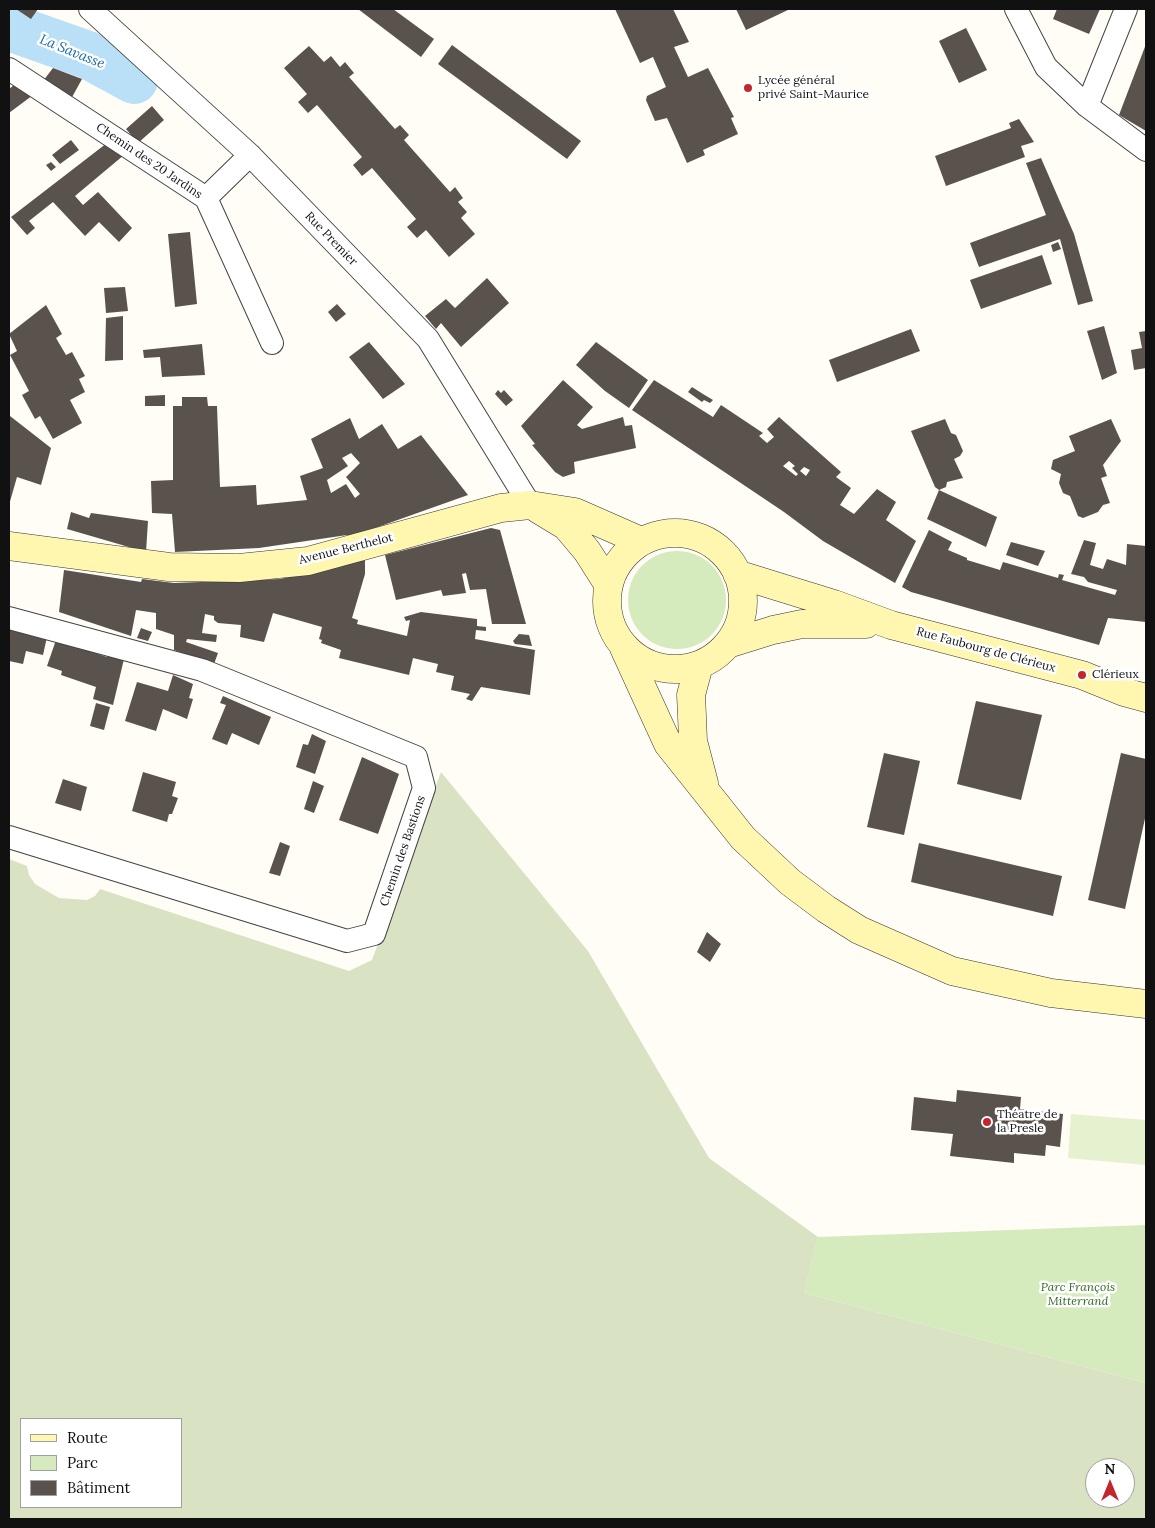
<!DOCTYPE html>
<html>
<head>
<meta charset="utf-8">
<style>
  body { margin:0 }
  #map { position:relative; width:1155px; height:1528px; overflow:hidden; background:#fffdf5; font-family:Lora,serif }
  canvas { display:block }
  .frame { position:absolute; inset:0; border:10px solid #111; pointer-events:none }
  .legend { position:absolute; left:20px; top:1418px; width:162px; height:90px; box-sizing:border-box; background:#fff; border:1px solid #a0a0a0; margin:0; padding:6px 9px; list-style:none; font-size:15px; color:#111 }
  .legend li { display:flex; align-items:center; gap:10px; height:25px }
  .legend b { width:25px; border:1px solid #a0a0a0 }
  .north { position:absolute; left:1085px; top:1458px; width:50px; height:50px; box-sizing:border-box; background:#fff; border:1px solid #a0a0a0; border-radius:50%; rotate:0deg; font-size:14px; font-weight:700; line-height:20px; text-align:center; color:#111 }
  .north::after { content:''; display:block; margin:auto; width:18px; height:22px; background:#c4262e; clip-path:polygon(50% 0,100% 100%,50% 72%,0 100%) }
</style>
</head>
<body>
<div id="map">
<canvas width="1155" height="1528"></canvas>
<div class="frame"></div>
<ul class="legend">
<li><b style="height:6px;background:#fff6b0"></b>Route</li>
<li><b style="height:14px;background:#d5ebbd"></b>Parc</li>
<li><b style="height:14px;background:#5a524d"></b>Bâtiment</li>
</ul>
<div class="north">N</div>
</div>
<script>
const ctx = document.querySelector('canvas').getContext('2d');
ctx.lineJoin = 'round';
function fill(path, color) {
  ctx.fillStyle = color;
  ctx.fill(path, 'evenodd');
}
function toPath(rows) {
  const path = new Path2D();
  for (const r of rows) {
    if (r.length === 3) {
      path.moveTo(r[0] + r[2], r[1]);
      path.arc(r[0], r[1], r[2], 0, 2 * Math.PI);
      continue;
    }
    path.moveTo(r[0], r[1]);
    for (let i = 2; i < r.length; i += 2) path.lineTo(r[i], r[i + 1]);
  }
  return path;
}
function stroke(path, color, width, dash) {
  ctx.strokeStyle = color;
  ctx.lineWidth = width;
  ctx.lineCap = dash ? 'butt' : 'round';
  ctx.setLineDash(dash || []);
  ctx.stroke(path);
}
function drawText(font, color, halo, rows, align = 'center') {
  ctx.font = font + ' Lora,serif';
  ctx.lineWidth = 5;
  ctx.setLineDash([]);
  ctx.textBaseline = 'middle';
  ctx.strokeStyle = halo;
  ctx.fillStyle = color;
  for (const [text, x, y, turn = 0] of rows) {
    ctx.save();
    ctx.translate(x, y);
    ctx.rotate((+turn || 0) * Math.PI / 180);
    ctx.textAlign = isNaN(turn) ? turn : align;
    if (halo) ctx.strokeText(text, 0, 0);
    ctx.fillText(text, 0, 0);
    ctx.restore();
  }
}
fill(toPath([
  [677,600,49],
  [1146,1225,1146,1383,804,1293,818,1237]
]), '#d5ebbd');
fill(toPath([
  [441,772,588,951,709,1158,818,1237,804,1293,1146,1383,1146,1519,9,1519,9,859,27,866,29,875,35,884,59,898,87,900,95,896,100,889,349,971,372,960],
  [21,1419,181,1419,181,1507,21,1507],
  [1095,1468,1125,1468,1125,1498,1095,1498]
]), '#d9e3c4');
fill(toPath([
  [1071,1114,1146,1120,1146,1165,1068,1158]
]), '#e6f2cf');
stroke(toPath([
  [9,27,88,55,134,80]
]), '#b9e0f7', 48);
fill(toPath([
  [16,9,38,9,31,19],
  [358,9,393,9,434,39,421,57],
  [615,9,673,9,689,42,674,47,688,77,708,68,734,117,731,118,738,134,703,150,705,155,687,163,667,118,655,121,646,100,647,96,666,87,653,57,640,63],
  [736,9,790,9,746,30],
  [1057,9,1100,9,1089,34,1053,19],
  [966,28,987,70,959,83,939,41],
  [1146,44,1146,131,1119,115],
  [452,45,581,141,567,159,438,64],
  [309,46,324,62,331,56,340,67,345,62,354,73,349,77,395,129,400,125,409,135,404,140,450,192,455,187,463,198,458,202,467,212,461,218,475,234,449,257,426,230,417,238,407,227,416,219,372,168,362,176,353,165,362,157,317,105,308,113,298,102,307,94,284,68],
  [53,68,82,79,71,99,43,81],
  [14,85,33,95,9,113,9,89],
  [152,106,164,120,138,143,126,129],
  [1019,119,1034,142,1021,146,1025,157,946,186,935,156,1011,128,1009,123],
  [71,140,79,150,60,164,52,155],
  [107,143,124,155,75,196,83,205,98,192,132,228,119,242,99,222,85,236,53,202,29,221,35,228,27,235,11,217],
  [1041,158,1074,234,1093,301,1078,305,1060,239,979,267,970,243,1046,215,1026,163],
  [51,162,56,167,51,171,46,165],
  [190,232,197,304,175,307,168,234],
  [1058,242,1061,249,1053,252,1051,245],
  [1042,255,1052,284,981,309,970,280],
  [487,278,509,303,461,347,441,323,436,329,425,316,446,299,455,308],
  [125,287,128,311,106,313,104,288],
  [337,304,346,314,336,322,328,312],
  [46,305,62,334,56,338,66,355,72,352,85,376,79,379,85,392,70,400,82,423,53,439,40,416,35,419,22,395,29,391,10,355,17,351,9,334],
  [123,316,123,360,105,361,106,318],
  [1104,326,1117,373,1102,380,1087,331],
  [911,329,920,351,837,382,829,360],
  [1146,331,1146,368,1134,370,1131,350,1142,348,1139,332],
  [369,342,405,384,383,399,349,357],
  [596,342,648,380,629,408,605,391,576,365],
  [202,344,205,375,162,377,160,357,144,358,143,350],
  [563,380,593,407,577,425,582,429,623,417,625,426,632,425,636,448,574,462,575,473,563,477,555,472,532,445,535,444,521,426],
  [654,380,713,417,721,405,763,433,759,436,767,443,774,437,767,429,779,417,841,472,836,477,851,488,840,505,854,514,877,489,896,502,886,520,916,541,895,583,823,541,784,512,632,410],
  [789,461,795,466,792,468,798,474,796,476,783,466],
  [804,467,810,470,806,476,800,471],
  [692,387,703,394,713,400,710,403,704,400,702,402,688,392],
  [498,390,501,393,504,390,513,400,506,406,495,394],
  [165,395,165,406,145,406,145,396],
  [182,397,207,397,208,406,217,406,220,487,256,485,257,505,307,500,300,476,323,468,311,439,350,418,359,439,382,424,398,449,421,435,468,495,347,538,347,535,259,548,175,552,172,514,152,513,151,481,173,480,173,406,182,406],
  [351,453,360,463,346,477,360,494,355,498,346,484,331,493,327,480,348,466,342,458],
  [10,416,51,448,41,485,17,477,9,505],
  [945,419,951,433,956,435,963,451,960,456,954,459,963,478,947,482,946,487,939,490,935,487,911,431],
  [1111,419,1121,441,1103,465,1107,476,1101,478,1110,503,1103,505,1098,512,1083,518,1078,516,1070,496,1063,493,1059,483,1061,474,1051,469,1053,460,1075,451,1069,436],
  [939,490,997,517,986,547,927,519],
  [71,512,89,518,91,513,148,521,146,552,67,529],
  [491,528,500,530,526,624,492,624,486,589,470,590,466,573,462,574,466,593,443,596,441,590,396,600,385,555],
  [929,530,952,542,948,550,967,558,967,560,1000,570,1003,562,1058,578,1059,574,1064,575,1062,580,1115,595,1117,590,1088,582,1084,577,1071,574,1084,540,1096,543,1090,565,1103,569,1107,559,1126,565,1127,544,1146,546,1146,622,1108,618,1099,645,911,592,902,587],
  [1011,542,1045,551,1038,566,1006,555],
  [365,560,365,574,352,618,358,620,357,624,407,636,410,620,406,621,404,617,421,612,477,619,477,626,486,627,486,631,476,630,475,639,535,650,530,695,481,687,472,701,466,699,470,694,451,690,454,676,436,672,438,664,413,658,409,675,339,658,341,650,321,643,322,640,319,639,322,627,273,613,264,642,240,637,241,625,218,623,214,620,214,616,205,614,202,633,217,635,216,642,187,639,186,642,218,653,214,664,174,650,174,635,156,629,156,613,136,610,131,636,59,612,64,570,141,582,142,579,174,583,280,579],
  [9,628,47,637,43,655,26,651,23,664,9,661],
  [141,628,152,632,148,641,137,638],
  [519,634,529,635,532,646,515,644,513,641],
  [56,640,107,657,109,654,124,659,113,705,93,699,96,687,61,675,62,671,47,666],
  [173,675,193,684,189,698,193,699,187,719,163,709,156,731,125,721,137,682,168,691],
  [223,696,271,717,259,745,232,733,227,745,212,739,226,705,220,703],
  [976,701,1042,715,1021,800,957,784],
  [96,703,110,707,104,730,90,726],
  [312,734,326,741,315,774,296,767,303,744,308,745],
  [884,753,920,761,904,835,867,827],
  [1121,753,1146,759,1146,814,1125,909,1088,900],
  [362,757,399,774,378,834,339,820],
  [143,772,176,782,172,796,178,798,172,814,169,814,167,822,132,811],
  [63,779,87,787,81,811,55,803],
  [313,781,324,786,314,813,304,809],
  [280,842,290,846,280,876,269,873],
  [919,843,1062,876,1053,916,911,882],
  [707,932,721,944,710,962,697,952],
  [957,1090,1021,1097,1020,1109,1063,1114,1060,1147,1046,1145,1045,1156,1014,1153,1014,1163,950,1156,953,1134,911,1130,914,1097,956,1102]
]), '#5a524d');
const street = toPath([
  [90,9,250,155,428,339,530,505],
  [1016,9,1046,67,1087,106,1146,150],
  [9,69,206,198,272,343],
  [1087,106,1126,9],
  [206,198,250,155],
  [9,618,202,670,416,757,424,788,374,934,347,941,9,837]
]);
const secondary = toPath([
  [538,509,566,526,587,551,608,584],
  [675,601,68],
  [9,546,169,567,239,568,308,561,501,508,530,505,575,512,641,541],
  [737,574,834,604,891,625,1082,675,1124,692,1146,698],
  [728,644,773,630,802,624,866,624],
  [624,648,668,744,743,838,790,882,826,909,859,930,952,971,1051,993,1146,1004],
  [699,665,691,695,692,716,693,741,704,783]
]);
stroke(street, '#444', 24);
stroke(secondary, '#333', 29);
stroke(street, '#fff', 22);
stroke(secondary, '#fff6b0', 28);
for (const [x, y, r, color] of [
  [748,88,5,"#c4262e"],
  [1082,675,5,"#c4262e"],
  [987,1122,5,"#c4262e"]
]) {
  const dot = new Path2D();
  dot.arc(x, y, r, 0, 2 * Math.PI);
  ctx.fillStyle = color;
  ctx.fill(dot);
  stroke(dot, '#fff', 2);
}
drawText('12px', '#111', '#fff', [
  ["Lycée général",758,81],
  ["privé Saint-Maurice",758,95],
  ["Clérieux",1092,675],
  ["Théatre de",997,1115],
  ["la Presle",997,1129]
], 'left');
drawText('12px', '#111', '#fff', [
  ["Chemin des 20 Jardins",149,161,34],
  ["Rue Premier",331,239,46],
  ["Avenue Berthelot",346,549,-14],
  ["Rue Faubourg de Clérieux",986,650,15],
  ["Chemin des Bastions",403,851,-71]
]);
drawText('italic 12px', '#2f6b1f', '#fff', [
  ["Parc François",1078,1288],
  ["Mitterrand",1078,1302]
]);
drawText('italic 14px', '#1768a6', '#fff', [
  ["La Savasse",72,52,22]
]);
</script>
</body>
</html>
